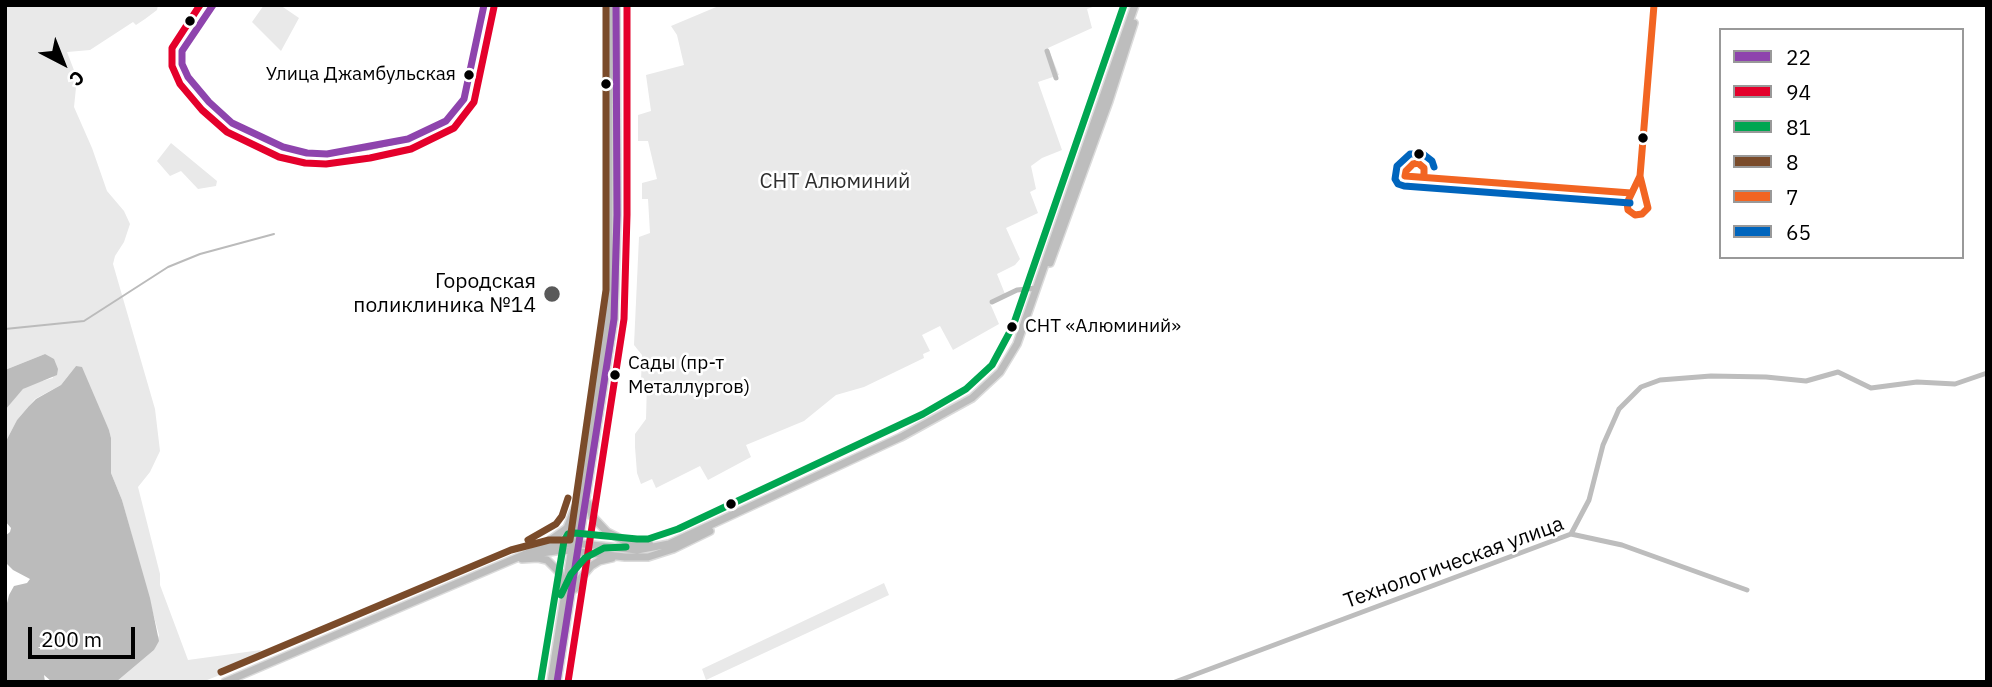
<!DOCTYPE html>
<html>
<head>
<meta charset="utf-8">
<style>
  body { margin:0 }
  #map { position:relative; width:1992px; height:687px; overflow:hidden; background:#fff; font-family:"IBM Plex Sans",sans-serif }
  canvas { display:block }
  .frame { position:absolute; inset:0; border:7px solid #000; pointer-events:none }
  .legend { position:absolute; left:1719px; top:28px; width:245px; height:231px; box-sizing:border-box; background:#fff; border:2px solid #999; margin:0; padding:9px 12px; list-style:none; font-size:21px; color:#000 }
  .legend li { display:flex; align-items:center; gap:14px; height:35px }
  .legend b { width:35px; border:2px solid #999 }
  .north { position:absolute; left:28px; top:28px; width:70px; height:70px; -webkit-text-stroke:5px #fff; paint-order:stroke; rotate:138deg; font-size:19px; font-weight:700; line-height:28px; text-align:center; color:#000 }
  .north::after { content:''; display:block; margin:auto; width:24px; height:32px; background:#000; clip-path:polygon(50% 0,100% 100%,50% 72%,0 100%) }
  .scale { position:absolute; left:28px; top:627px; width:107px; height:32px; box-sizing:border-box; border:4px solid #000; border-top:0; padding-left:9px; font-size:21px; line-height:24px; white-space:nowrap; color:#000; -webkit-text-stroke:5px #fff; paint-order:stroke }
</style>
</head>
<body>
<div id="map">
<canvas width="1992" height="687"></canvas>
<div class="frame"></div>
<ul class="legend">
<li><b style="height:9px;background:#8e44ad"></b>22</li>
<li><b style="height:9px;background:#e4002b"></b>94</li>
<li><b style="height:9px;background:#00a651"></b>81</li>
<li><b style="height:9px;background:#7a4b2a"></b>8</li>
<li><b style="height:9px;background:#f26522"></b>7</li>
<li><b style="height:9px;background:#0065bd"></b>65</li>
</ul>
<div class="north">С</div>
<div class="scale">200 m</div>
</div>
<script>
const ctx = document.querySelector('canvas').getContext('2d');
ctx.lineJoin = 'round';
function fill(path, color) {
  ctx.fillStyle = color;
  ctx.fill(path, 'evenodd');
}
function toPath(rows) {
  const path = new Path2D();
  for (const r of rows) {
    path.moveTo(r[0], r[1]);
    for (let i = 2; i < r.length; i += 2) path.lineTo(r[i], r[i + 1]);
  }
  return path;
}
function stroke(path, color, width, dash) {
  ctx.strokeStyle = color;
  ctx.lineWidth = width;
  ctx.lineCap = dash ? 'butt' : 'round';
  ctx.setLineDash(dash || []);
  ctx.stroke(path);
}
function drawText(font, color, halo, rows, align = 'center') {
  ctx.font = font + ' "IBM Plex Sans",sans-serif';
  ctx.lineWidth = 5;
  ctx.setLineDash([]);
  ctx.textBaseline = 'middle';
  ctx.strokeStyle = halo;
  ctx.fillStyle = color;
  for (const [text, x, y, turn = 0] of rows) {
    ctx.save();
    ctx.translate(x, y);
    ctx.rotate((+turn || 0) * Math.PI / 180);
    ctx.textAlign = isNaN(turn) ? turn : align;
    if (halo) ctx.strokeText(text, 0, 0);
    ctx.fillText(text, 0, 0);
    ctx.restore();
  }
}
fill(toPath([
  [5,5,158,5,157,10,145,19,136,25,133,22,90,50,67,52,77,78,74,107,92,148,107,191,124,211,130,224,124,242,115,256,113,264,155,409,160,451,150,472,138,487,160,574,160,585,188,660,261,650,253,662,202,682,116,682,154,650,159,635,122,500,111,473,111,438,109,430,76,366,61,385,35,399,17,420,5,443,5,410,9,404,23,389,31,384,53,378,45,354,5,370],
  [264,5,280,5,299,18,281,51,252,22],
  [721,5,1098,5,1087,9,1092,28,1048,48,1059,75,1038,82,1062,150,1042,158,1031,166,1036,189,1030,192,1038,213,1006,228,1020,259,1015,265,997,274,1005,294,989,301,999,324,953,350,940,326,922,335,930,351,923,354,924,358,864,387,836,395,804,421,746,445,751,457,708,480,700,466,656,488,652,479,641,484,637,473,635,447,635,434,646,419,647,382,641,381,642,355,634,345,639,237,650,233,648,199,642,199,642,183,657,179,648,141,638,141,638,115,651,111,646,75,684,65,677,35,671,26],
  [171,143,217,181,216,186,198,189,181,171,170,176,157,161],
  [884,583,889,595,706,680,702,669]
]), '#e9e9e9');
fill(toPath([
  [45,354,54,359,58,369,57,375,23,389,5,410,5,370],
  [76,366,82,367,109,430,111,438,111,473,122,500,150,598,159,641,154,650,116,682,52,682,44,675,45,682,5,682,5,611,9,595,14,586,27,583,30,579,13,570,5,562,5,536,10,532,11,528,5,521,5,443,17,420,29,406,36,399,61,385]
]), '#bbb');
stroke(toPath([
  [5,329,84,321,168,267,200,254,274,234]
]), '#bbb', 2);
const major = toPath([
  [1050,263,1109,101,1134,23],
  [588,503,592,516,607,532,627,542,650,545],
  [546,543,567,528,575,508],
  [535,554,562,550,625,557,648,557,673,549,710,531],
  [522,559,538,558,547,560,560,573,563,587],
  [575,589,580,579,591,566,599,561,612,558],
  [225,682,547,545,574,543,637,550,669,544,901,437,972,398,1000,372,1017,344,1135,5],
  [551,682,609,310,609,5],
  [557,682,614,319,617,215,616,5]
]);
stroke(major, '#dbdbdb', 10);
stroke(toPath([
  [213,5,182,51,182,64,188,77,209,102,232,123,283,147,307,153,327,154,368,148,408,139,446,121,464,99,484,5],
  [1047,51,1056,78],
  [992,302,1017,290,1037,288],
  [1571,534,1589,500,1603,445,1619,409,1641,387,1660,380,1711,376,1766,377,1806,381,1838,372,1871,388,1917,382,1955,384,1987,373],
  [1175,682,1571,534,1622,545,1747,590]
]), '#bdbdbd', 5);
stroke(major, '#bdbdbd', 7);
stroke(toPath([
  [213,5,182,51,182,64,188,77,209,102,232,123,283,147,307,153,327,154,408,139,446,121,464,99,484,5],
  [557,682,614,319,617,215,616,5]
]), '#8e44ad', 7);
stroke(toPath([
  [200,5,172,48,172,66,180,84,202,110,227,132,279,157,305,163,326,164,370,158,411,149,454,128,474,102,494,7],
  [568,682,624,319,627,215,627,5]
]), '#e4002b', 7);
stroke(toPath([
  [561,595,571,574,585,558,604,548,626,547],
  [541,680,564,541,568,534,575,533,637,539,648,539,678,529,923,414,966,389,992,365,1013,326,1124,5]
]), '#00a651', 7);
stroke(toPath([
  [528,540,556,524,562,516,568,498],
  [221,672,511,550,549,540,570,540,606,290,606,5]
]), '#7a4b2a', 7);
stroke(toPath([
  [1640,176,1648,208,1642,214,1635,215,1628,210,1627,203,1640,176],
  [1640,176,1654,5],
  [1640,176,1654,5],
  [1424,177,1424,168,1418,163,1413,164,1406,171,1405,176,1631,193]
]), '#f26522', 7);
stroke(toPath([
  [1434,167,1432,161,1423,154,1410,154,1397,166,1395,179,1398,184,1404,186,1630,203]
]), '#0065bd', 7);
for (const [x, y, r, color] of [
  [190,21,6,"#000"],
  [469,75,6,"#000"],
  [606,84,6,"#000"],
  [1643,138,6,"#000"],
  [1419,154,6,"#000"],
  [552,294,9,"#595959"],
  [1012,327,6,"#000"],
  [615,375,6,"#000"],
  [731,504,6,"#000"]
]) {
  const dot = new Path2D();
  dot.arc(x, y, r, 0, 2 * Math.PI);
  ctx.fillStyle = color;
  ctx.fill(dot);
  stroke(dot, '#fff', 2.5);
}
drawText('19px', '#000', '#fff', [
  ["Улица Джамбульская",456,75,"right"],
  ["СНТ «Алюминий»",1025,327],
  ["Сады (пр-т",628,364],
  ["Металлургов)",628,388]
], 'left');
drawText('21px', '#2e2e2e', '#fff', [
  ["СНТ Алюминий",835,182]
]);
drawText('21px', '#000', '#fff', [
  ["Городская",536,282],
  ["поликлиника №14",536,306]
], 'right');
drawText('21px', '#000', '#fff', [
  ["Технологическая улица",1454,563,-20]
]);
</script>
</body>
</html>
